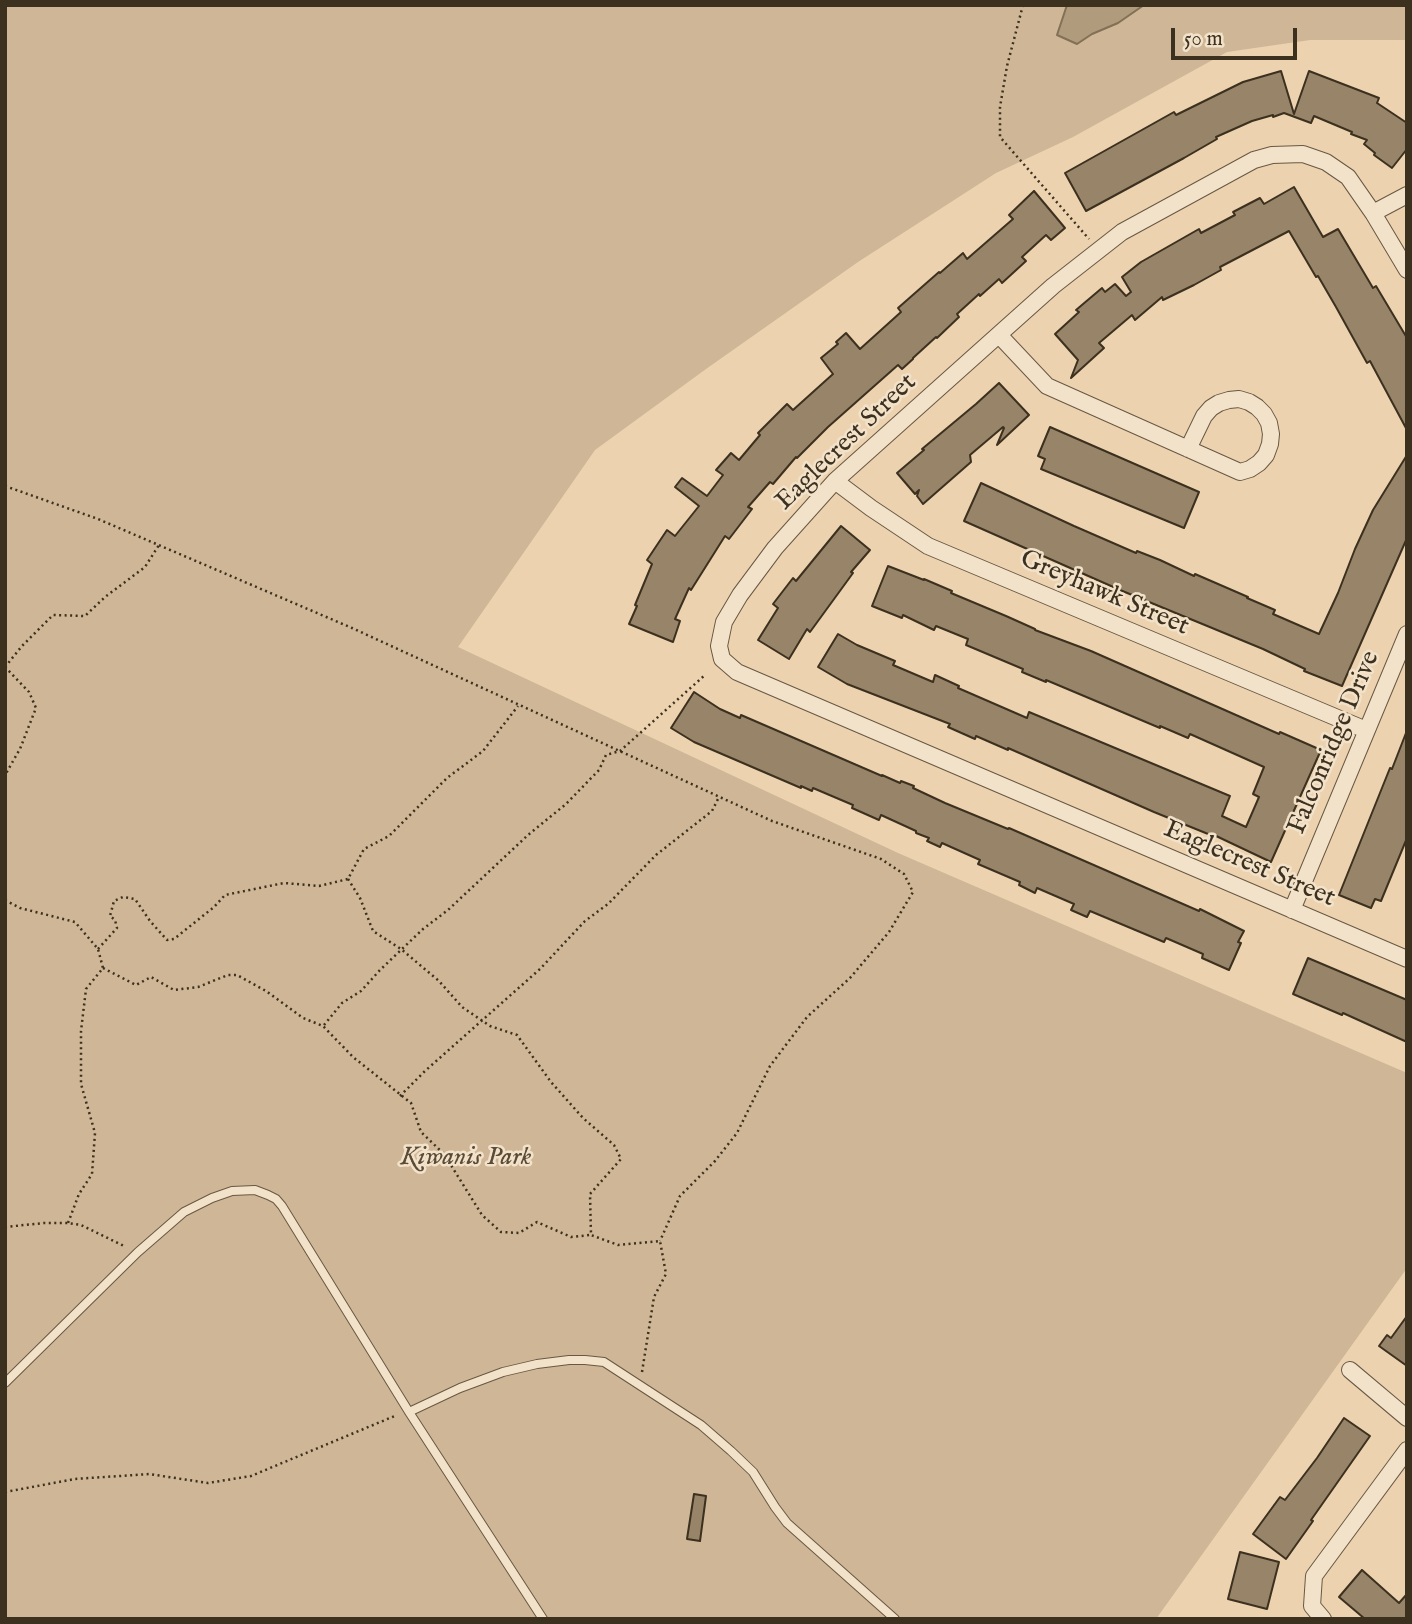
<!DOCTYPE html>
<html>
<head>
<meta charset="utf-8">
<style>
  body { margin:0 }
  #map { position:relative; width:1412px; height:1624px; overflow:hidden; background:#ecd2ae; font-family:"IM FELL English",serif }
  canvas { display:block }
  .frame { position:absolute; inset:0; border:7px solid #3c301f; pointer-events:none }
  .scale { position:absolute; left:1171px; top:28px; width:126px; height:32px; box-sizing:border-box; border:4px solid #3c301f; border-top:0; padding-left:9px; font-size:21px; line-height:24px; white-space:nowrap; color:#3c301f; -webkit-text-stroke:5px #f3e2ca; paint-order:stroke }
</style>
</head>
<body>
<div id="map">
<canvas width="1412" height="1624"></canvas>
<div class="frame"></div>
<div class="scale">50 m</div>
</div>
<script>
const ctx = document.querySelector('canvas').getContext('2d');
ctx.lineJoin = 'round';
function fill(path, color) {
  ctx.fillStyle = color;
  ctx.fill(path, 'evenodd');
}
function toPath(rows) {
  const path = new Path2D();
  for (const r of rows) {
    path.moveTo(r[0], r[1]);
    for (let i = 2; i < r.length; i += 2) path.lineTo(r[i], r[i + 1]);
  }
  return path;
}
function stroke(path, color, width, dash) {
  ctx.strokeStyle = color;
  ctx.lineWidth = width;
  ctx.lineCap = dash ? 'butt' : 'round';
  ctx.setLineDash(dash || []);
  ctx.stroke(path);
}
function drawText(font, color, halo, rows, align = 'center') {
  ctx.font = font + ' "IM FELL English",serif';
  ctx.lineWidth = 5;
  ctx.setLineDash([]);
  ctx.textBaseline = 'middle';
  ctx.strokeStyle = halo;
  ctx.fillStyle = color;
  for (const [text, x, y, turn = 0] of rows) {
    ctx.save();
    ctx.translate(x, y);
    ctx.rotate((+turn || 0) * Math.PI / 180);
    ctx.textAlign = isNaN(turn) ? turn : align;
    if (halo) ctx.strokeText(text, 0, 0);
    ctx.fillText(text, 0, 0);
    ctx.restore();
  }
}
fill(toPath([
  [5,5,1407,5,1407,40,1310,40,1227,52,1073,137,996,173,858,262,706,369,595,450,458,647,898,853,1407,1073,1407,1268,1156,1619,5,1619]
]), '#ceb696');
const water = toPath([
  [1067,5,1144,5,1118,23,1092,34,1077,44,1057,35,1067,5]
]);
fill(water, '#b09b7d');
stroke(water, '#827057', 2);
const building = toPath([
  [1281,71,1294,114,1309,71,1379,98,1377,103,1407,123,1407,149,1392,168,1374,155,1375,153,1364,144,1367,140,1351,134,1352,132,1314,116,1311,123,1284,113,1273,117,1273,115,1252,121,1216,137,1217,139,1184,158,1086,211,1065,173,1174,112,1176,115,1243,82,1281,71],
  [1294,187,1323,237,1338,229,1373,288,1376,286,1407,338,1407,430,1370,361,1367,363,1336,307,1318,276,1316,277,1289,231,1220,267,1221,270,1194,285,1163,300,1162,297,1135,320,1132,315,1099,343,1104,348,1071,378,1078,360,1055,334,1079,312,1076,310,1102,288,1105,292,1115,284,1126,296,1131,292,1122,277,1141,262,1199,229,1201,233,1235,215,1233,212,1260,198,1264,204,1294,187],
  [1034,191,1065,228,1051,240,1046,235,1022,257,1026,261,1002,283,999,279,980,296,979,294,957,314,959,317,937,338,936,337,913,358,913,359,902,369,898,365,828,427,797,458,796,457,773,484,770,482,748,507,752,509,729,539,725,536,691,590,689,588,675,619,680,621,673,642,629,624,637,606,635,605,652,564,647,560,667,530,675,536,699,506,675,487,682,478,707,496,723,475,716,470,731,453,739,460,760,435,758,433,787,404,793,410,833,374,821,358,838,344,836,342,846,333,860,349,901,312,898,308,939,272,940,273,963,253,967,259,1013,219,1009,215,1034,191],
  [999,383,1029,415,997,445,1004,428,1003,427,970,455,971,462,923,504,917,496,919,490,915,494,897,473,924,450,922,449,976,404,999,383],
  [1050,427,1199,492,1184,528,1041,469,1045,459,1038,456,1050,427],
  [1407,455,1407,538,1342,686,1304,671,1305,669,1263,649,1120,590,964,521,981,483,1074,526,1136,553,1137,551,1160,560,1194,576,1195,574,1248,597,1247,598,1275,610,1273,614,1319,634,1338,593,1355,549,1373,510,1407,455],
  [841,526,870,550,851,572,853,573,810,632,807,629,789,659,758,640,778,608,773,604,793,578,796,581,841,526],
  [888,566,924,580,924,579,952,591,951,593,1006,616,1035,629,1035,630,1091,651,1279,734,1280,732,1321,750,1271,862,1214,835,1213,836,1154,812,1008,748,1008,750,976,736,975,739,948,727,950,724,847,684,818,667,838,634,857,645,895,661,893,665,933,682,935,675,959,686,958,688,1027,718,1029,712,1230,796,1222,816,1246,827,1259,797,1253,794,1264,767,1190,734,1188,738,1160,726,1160,728,1046,680,1046,682,1022,672,1023,669,966,645,968,639,936,626,934,630,903,615,902,618,872,606,888,566],
  [694,692,720,709,740,718,741,715,882,776,882,775,900,783,901,781,914,786,913,788,945,803,1008,829,1009,828,1199,911,1200,909,1244,931,1238,942,1241,943,1229,970,1202,958,1203,954,1166,938,1164,942,1090,911,1087,917,1071,910,1074,904,1037,888,1035,893,1019,885,1020,882,978,864,980,860,942,843,940,847,927,841,929,838,916,833,916,831,881,815,879,820,852,808,853,805,813,788,812,791,801,786,801,788,694,742,671,728,694,692],
  [1406,733,1407,838,1381,901,1375,899,1371,908,1339,895,1390,768,1392,769,1406,733],
  [1308,958,1407,1000,1407,1042,1343,1013,1342,1015,1293,994,1308,958],
  [1407,1316,1407,1366,1379,1346,1387,1335,1391,1338,1407,1316],
  [1344,1418,1370,1436,1311,1520,1313,1521,1286,1559,1253,1534,1280,1497,1285,1500,1317,1458,1344,1418],
  [694,1494,706,1496,700,1541,687,1539,694,1494],
  [1240,1552,1279,1562,1267,1609,1228,1599,1240,1552],
  [1362,1570,1399,1603,1407,1594,1407,1619,1365,1619,1339,1597,1362,1570]
]);
fill(building, '#988469');
stroke(building, '#3c301f', 2);
const lane = toPath([
  [5,1383,138,1252,184,1212,212,1198,232,1191,255,1190,268,1195,276,1199,282,1206,409,1412,543,1619],
  [409,1412,460,1388,503,1372,537,1364,569,1360,585,1360,604,1362,701,1425,731,1451,753,1472,775,1507,787,1523,895,1619]
]);
const street = toPath([
  [1373,213,1407,195],
  [1407,270,1373,213,1348,177,1326,162,1303,154,1272,155,1254,160,1122,232,1053,286,835,481,775,548,740,595,724,622,719,646,722,659,737,672,1407,959],
  [999,335,1047,386,1240,472,1250,469,1259,463,1266,455,1270,444,1271,434,1269,423,1264,414,1257,407,1249,402,1239,399,1229,400,1219,403,1211,408,1204,416,1188,449],
  [835,481,871,508,928,546,1366,730],
  [1292,910,1407,634],
  [1350,1370,1407,1418],
  [1323,1619,1312,1606,1314,1576,1407,1450]
]);
stroke(lane, '#685843', 10);
stroke(street, '#685843', 18);
stroke(toPath([
  [1023,5,1007,66,1000,107,1000,137,1089,239],
  [5,486,98,519,352,628,772,821,881,859,904,874,913,892,889,932,850,978,807,1017,770,1066,737,1133,715,1161,680,1196,660,1241],
  [5,667,22,646,53,615,85,616,105,597,145,567,159,545],
  [5,667,29,692,36,708,20,749,5,775],
  [348,879,360,898,373,931,401,949,439,981,462,1007,490,1026,517,1035,551,1082,583,1118,614,1145,621,1159,590,1194,591,1235,618,1245,660,1241,666,1274,654,1297,642,1372],
  [5,900,20,908,75,922,98,949,103,968,86,989,81,1031,81,1084,95,1133,92,1174,79,1194,68,1223],
  [98,949,117,928,115,920,110,916,114,901,123,897,135,899,150,921,167,940,174,939,214,907,225,895,284,883,319,886,348,879,364,849,389,836,447,778,483,751,518,706],
  [103,968,136,985,151,977,174,990,198,987,228,975,237,975,266,991,303,1018,323,1026,353,1057,411,1103,421,1132,444,1154,482,1215,501,1232,519,1233,537,1222,571,1237,590,1235],
  [324,1025,342,1003,361,991,380,970,423,929,448,910,528,835,566,804,599,770,606,755,620,751,705,675],
  [400,1096,425,1071,540,969,585,921,608,904,656,855,712,811,719,797],
  [5,1227,44,1223,68,1223,81,1225,126,1247],
  [5,1492,75,1479,149,1474,208,1483,251,1476,397,1415]
]), '#3c301f', 2.5, [2, 3.5]);
stroke(lane, '#f3e2ca', 8);
stroke(street, '#f3e2ca', 16);
drawText('26px', '#3c301f', '#f3e2ca', [
  ["Eaglecrest Street",847,443,-44],
  ["Greyhawk Street",1104,594,23],
  ["Falconridge Drive",1335,743,-67],
  ["Eaglecrest Street",1249,865,23]
]);
drawText('italic 26px', '#594b37', '#f3e2ca', [
  ["Kiwanis Park",466,1159]
]);
</script>
</body>
</html>
